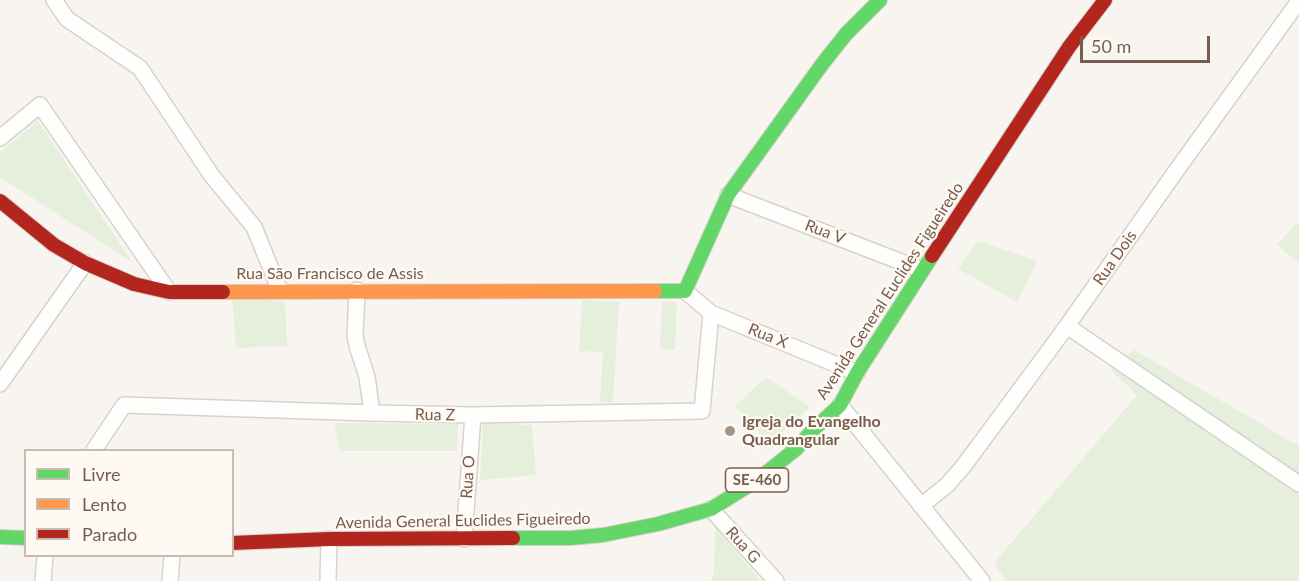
<!DOCTYPE html>
<html>
<head>
<meta charset="utf-8">
<style>
  body { margin:0 }
  #map { position:relative; width:1299px; height:581px; overflow:hidden; background:#f8f5f0; font-family:Lato,sans-serif }
  canvas { display:block }
  .legend { position:absolute; left:24px; top:449px; width:210px; height:108px; box-sizing:border-box; background:#fefaf3; border:2px solid #c8bbb1; margin:0; padding:8px 10px; list-style:none; font-size:18px; color:#785c4f }
  .legend li { display:flex; align-items:center; gap:12px; height:30px }
  .legend b { width:30px; border:2px solid #c8bbb1 }
  .scale { position:absolute; left:1080px; top:36px; width:130px; height:27px; box-sizing:border-box; border:3px solid #785c4f; border-top:0; padding-left:8px; font-size:18px; line-height:21px; white-space:nowrap; color:#785c4f; -webkit-text-stroke:4px #fefaf3; paint-order:stroke }
</style>
</head>
<body>
<div id="map">
<canvas width="1299" height="581"></canvas>
<ul class="legend">
<li><b style="height:8px;background:#63d668"></b>Livre</li>
<li><b style="height:8px;background:#ff974d"></b>Lento</li>
<li><b style="height:8px;background:#b3261e"></b>Parado</li>
</ul>
<div class="scale">50 m</div>
</div>
<script>
const ctx = document.querySelector('canvas').getContext('2d');
ctx.lineJoin = 'round';
function fill(path, color) {
  ctx.fillStyle = color;
  ctx.fill(path, 'evenodd');
}
function toPath(rows) {
  const path = new Path2D();
  for (const r of rows) {
    path.moveTo(r[0], r[1]);
    for (let i = 2; i < r.length; i += 2) path.lineTo(r[i], r[i + 1]);
  }
  return path;
}
function stroke(path, color, width, dash) {
  ctx.strokeStyle = color;
  ctx.lineWidth = width;
  ctx.lineCap = dash ? 'butt' : 'round';
  ctx.setLineDash(dash || []);
  ctx.stroke(path);
}
function drawText(font, color, halo, rows, align = 'center') {
  ctx.font = font + ' Lato,sans-serif';
  ctx.lineWidth = 4.5;
  ctx.setLineDash([]);
  ctx.textBaseline = 'middle';
  ctx.strokeStyle = halo;
  ctx.fillStyle = color;
  for (const [text, x, y, turn = 0] of rows) {
    ctx.save();
    ctx.translate(x, y);
    ctx.rotate((+turn || 0) * Math.PI / 180);
    ctx.textAlign = isNaN(turn) ? turn : align;
    if (halo) ctx.strokeText(text, 0, 0);
    ctx.fillText(text, 0, 0);
    ctx.restore();
  }
}
fill(toPath([
  [38,121,133,263,0,177,0,152],
  [1297,222,1299,224,1299,263,1277,245],
  [978,241,1037,261,1017,302,958,269],
  [232,298,285,301,287,346,236,348],
  [582,300,619,302,613,402,600,402,603,352,579,351],
  [662,301,677,302,675,350,660,349],
  [1134,350,1299,446,1299,581,1006,581,994,563,1137,395,1110,369],
  [766,377,810,407,769,445,735,406],
  [334,423,458,424,457,451,340,451],
  [483,423,532,425,536,475,480,480],
  [715,527,759,579,759,581,711,581,714,571]
]), '#e6efdb');
const street = toPath([
  [54,0,67,19,140,68,212,176,254,227,280,291],
  [0,138,40,105,169,292],
  [728,195,922,270],
  [357,290,355,335,357,346,367,377,372,413],
  [685,291,711,313,857,373],
  [1067,326,1299,484],
  [0,384,85,263],
  [840,405,982,581],
  [94,450,124,405,372,413,473,415,702,411,711,313],
  [921,506,947,485,962,468,980,444,1067,326,1176,171,1299,1],
  [711,509,776,581],
  [464,539,473,415],
  [43,581,45,556],
  [170,581,172,556],
  [328,581,329,539]
]);
const fast = toPath([
  [655,291,685,291,728,195,823,63,846,34,880,0],
  [0,537,26,538],
  [513,538,571,538,603,535,658,524,711,509,756,481,796,449,813,430,840,405,857,373,932,256]
]);
const slow = toPath([
  [223,292,655,291]
]);
const jam = toPath([
  [0,201,54,245,85,263,134,284,169,292,223,292],
  [932,256,1069,47,1105,0],
  [232,543,329,539,513,538]
]);
stroke(street, '#d8d2ce', 18);
stroke(fast, '#d7d1ca', 16);
stroke(slow, '#d7d1ca', 16);
stroke(jam, '#d7d1ca', 16);
stroke(street, '#fefefd', 15);
stroke(fast, '#63d668', 14);
stroke(slow, '#ff974d', 14);
stroke(jam, '#b3261e', 14);
for (const [x, y, r, color] of [
  [730,431,6,"#a59287"]
]) {
  const dot = new Path2D();
  dot.arc(x, y, r, 0, 2 * Math.PI);
  ctx.fillStyle = color;
  ctx.fill(dot);
  stroke(dot, '#fefaf3', 2);
}
for (const [x, y, w] of [
  [757,480,63]
]) {
  const box = new Path2D();
  box.roundRect(x - w / 2, y - 12, w, 24, 4.5);
  ctx.fillStyle = '#fefaf3';
  ctx.fill(box);
  stroke(box, '#785c4f', 1.5);
}
drawText('bold 15px', '#785c4f', null, [
  ["SE-460",757,480]
]);
drawText('16px', '#785c4f', '#fefaf3', [
  ["Rua V",825,232,21],
  ["Rua Dois",1115,258,-55],
  ["Rua São Francisco de Assis",330,274],
  ["Avenida General Euclides Figueiredo",890,291,-57],
  ["Rua X",768,336,22],
  ["Rua Z",435,415,1],
  ["Rua O",468,477,-86],
  ["Avenida General Euclides Figueiredo",463,521,-1],
  ["Rua G",743,545,48]
]);
drawText('bold 16px', '#785c4f', '#fefaf3', [
  ["Igreja do Evangelho",742,422],
  ["Quadrangular",742,440]
], 'left');
</script>
</body>
</html>
